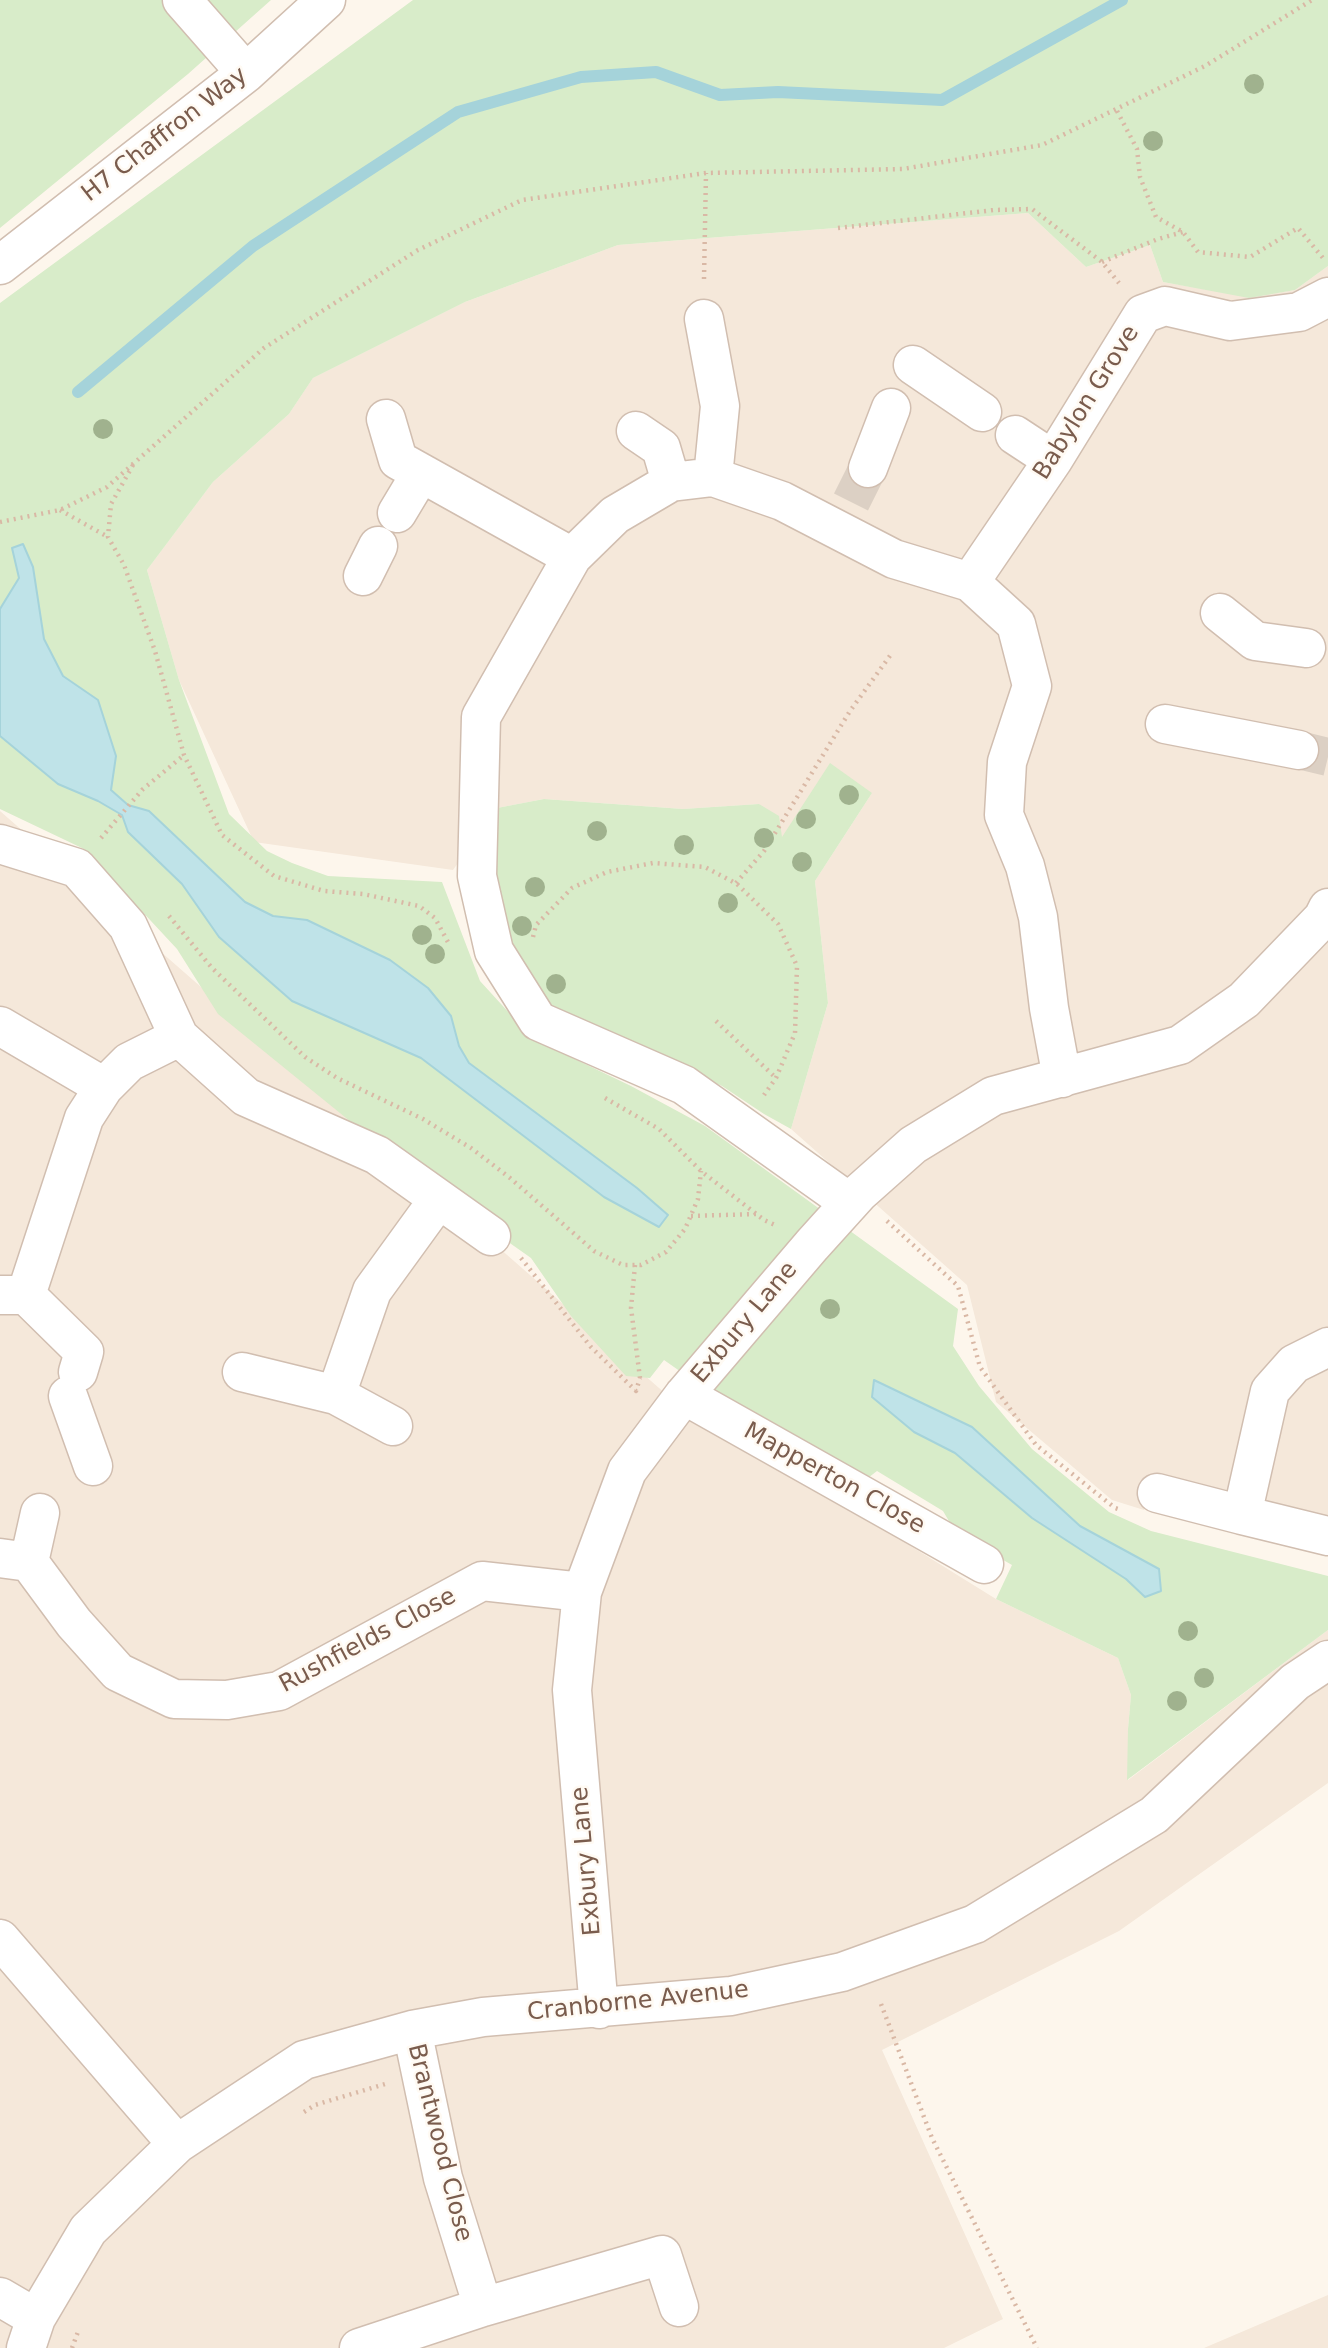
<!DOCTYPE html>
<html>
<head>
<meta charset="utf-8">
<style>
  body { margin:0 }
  canvas { display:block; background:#fdf6ec }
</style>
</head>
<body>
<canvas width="1328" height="2348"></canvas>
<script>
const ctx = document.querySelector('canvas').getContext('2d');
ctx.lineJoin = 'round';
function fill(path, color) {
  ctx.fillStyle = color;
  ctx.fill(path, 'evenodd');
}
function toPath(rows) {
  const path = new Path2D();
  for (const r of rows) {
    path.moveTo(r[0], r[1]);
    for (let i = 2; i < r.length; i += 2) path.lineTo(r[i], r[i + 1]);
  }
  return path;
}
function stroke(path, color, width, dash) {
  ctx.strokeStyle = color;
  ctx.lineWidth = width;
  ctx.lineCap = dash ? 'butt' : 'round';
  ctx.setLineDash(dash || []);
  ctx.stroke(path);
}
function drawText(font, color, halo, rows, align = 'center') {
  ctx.font = font + ' "DejaVu Sans",sans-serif';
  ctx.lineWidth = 5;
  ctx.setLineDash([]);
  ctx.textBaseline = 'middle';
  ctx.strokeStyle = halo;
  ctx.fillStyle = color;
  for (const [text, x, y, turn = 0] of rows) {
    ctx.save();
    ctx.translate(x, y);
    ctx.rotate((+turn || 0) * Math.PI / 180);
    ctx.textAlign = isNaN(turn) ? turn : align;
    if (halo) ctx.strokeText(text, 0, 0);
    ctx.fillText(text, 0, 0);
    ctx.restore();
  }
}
fill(toPath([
  [1028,213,1086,267,1150,245,1163,282,1249,297,1295,290,1328,266,1328,1527,1146,1493,1144,1510,1112,1500,996,1402,967,1285,791,1129,828,1003,815,881,872,793,781,838,759,804,683,809,544,799,497,808,453,870,254,842,179,680,147,570,213,482,289,414,313,378,465,302,618,245],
  [0,811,667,1395,996,1599,1118,1658,1131,1695,1128,1729,1128,1780,1328,1630,1328,1783,1119,1931,882,2050,1003,2319,944,2348,0,2348],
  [1328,2295,1328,2348,1204,2348]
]), '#f5e8da');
fill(toPath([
  [0,0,271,0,188,74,0,228],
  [413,0,1328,0,1328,266,1295,290,1249,298,1163,282,1150,245,1086,267,1028,213,618,245,465,302,313,378,289,414,213,482,147,570,179,680,229,814,267,851,292,863,328,876,442,882,480,981,533,1039,631,1086,705,1126,958,1309,953,1346,979,1386,1032,1449,1109,1512,1151,1531,1328,1576,1328,1630,1127,1780,1128,1729,1131,1695,1118,1658,996,1599,1012,1565,956,1533,943,1511,877,1471,864,1481,714,1395,664,1360,650,1378,626,1376,571,1316,531,1258,436,1191,218,1014,177,949,84,849,0,809,0,303],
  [830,763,872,793,815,881,828,1003,791,1129,764,1114,722,1086,553,1008,526,973,504,928,495,869,497,808,544,799,683,809,759,804,779,816,782,837]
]), '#d8ecc9');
const water = toPath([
  [23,544,33,567,44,639,63,676,98,700,116,756,111,790,128,805,149,811,245,902,273,916,307,920,390,960,428,988,451,1016,459,1046,469,1063,637,1188,668,1215,659,1227,604,1197,421,1058,292,1001,219,937,182,884,128,832,122,815,98,801,58,784,0,736,0,609,19,578,12,548,23,544],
  [874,1380,972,1427,1080,1526,1159,1569,1161,1591,1145,1597,1126,1579,1032,1518,955,1453,914,1432,872,1397,874,1380]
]);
fill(water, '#bfe3e8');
stroke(water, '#a5d3da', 2);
stroke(toPath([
  [78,392,253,246,458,112,581,77,656,72,720,95,778,92,942,100,1122,0]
]), '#a5d3da', 12);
stroke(toPath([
  [851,502,868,468],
  [1299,750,1328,757]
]), '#dcd0c4', 38, [38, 19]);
const minor = toPath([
  [182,0,246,73],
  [0,265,246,73,326,0],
  [704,319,720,406,713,477],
  [913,365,982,412],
  [386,419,398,460,572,557],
  [636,431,661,448,671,482],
  [1015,435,1053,460],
  [868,468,891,408],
  [397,513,421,473],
  [363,576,378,546],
  [970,582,1053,460,1143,314,1165,306,1230,321,1299,312,1328,297],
  [1220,613,1255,641,1306,648],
  [1165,724,1299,750],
  [0,844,77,868,128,926,179,1037,129,1062,104,1087,84,1118,26,1295],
  [0,1026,104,1087],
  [179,1037,246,1097,377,1155,491,1236],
  [850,1203,684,1085,538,1021,494,951,477,876,481,717,572,557,615,515,671,482,713,477,782,501,894,559,970,582,1016,624,1032,686,1007,762,1004,815,1025,866,1038,917,1049,1008,1062,1078],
  [1,1295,26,1295,84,1352,78,1372],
  [1328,1347,1294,1364,1270,1391,1242,1515,1328,1536],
  [242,1372,336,1395,393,1426],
  [336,1395,372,1291,438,1200],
  [684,1395,984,1564],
  [68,1396,93,1466],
  [1157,1493,1242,1515],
  [0,1558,29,1562,74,1623,118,1672,174,1699,227,1700,279,1691,482,1581,582,1592],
  [29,1562,40,1513],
  [0,1939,177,2144],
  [599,2009,572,1690,582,1592,627,1471,684,1395,812,1245,859,1193,913,1145,993,1096,1180,1045,1244,1000,1323,918,1328,908],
  [412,2030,443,2178,483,2307,662,2255,679,2307],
  [0,2297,36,2318],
  [26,2348,36,2318,88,2230,177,2144,304,2060,412,2030,483,2017,731,1996,842,1972,975,1924,1154,1815,1295,1682,1328,1660],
  [359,2348,483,2307]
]);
stroke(minor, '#d1beb0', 41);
stroke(toPath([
  [1117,111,1137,149,1140,177,1156,217,1183,232,1198,252,1250,257,1298,228,1323,258],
  [838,228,994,210,1032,209,1102,262,1119,283],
  [1102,262,1158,239,1183,232],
  [704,279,706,173],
  [133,465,111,504,108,537,124,565,155,651,184,755,222,835,274,876,324,891,363,894,419,906,435,918,449,944],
  [60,510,108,537],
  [0,522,60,510,107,487,264,348,418,250,522,200,706,173,903,169,1042,145,1205,66,1312,0],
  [101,838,142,790,184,755],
  [736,883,764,851,850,711,892,653],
  [169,916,212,968,305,1057,337,1078,423,1119,471,1148,510,1178,594,1251,623,1265,641,1265,666,1252,685,1229,698,1199,701,1171],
  [533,937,536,925,572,888,607,872,653,863,705,867,737,884,778,924,797,966,795,1033,776,1078,764,1095],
  [716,1021,776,1078],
  [605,1098,659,1129,701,1171,764,1220,777,1226],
  [691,1216,756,1214],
  [887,1221,958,1286,980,1367,1036,1445,1115,1508,1121,1510],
  [521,1258,591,1347,636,1391,640,1378],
  [635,1265,631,1308,640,1378],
  [881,2004,932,2138,1037,2348],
  [304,2112,315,2105,385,2084],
  [72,2348,79,2329]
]), '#d9b8a5', 4.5, [2, 5]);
stroke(minor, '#fff', 38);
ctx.fillStyle = '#a0b28e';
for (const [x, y] of [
  [1254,84],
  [1153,141],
  [103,429],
  [849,795],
  [806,819],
  [597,831],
  [764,838],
  [684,845],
  [802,862],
  [535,887],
  [728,903],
  [522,926],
  [422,935],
  [435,954],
  [556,984],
  [830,1309],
  [1188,1631],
  [1204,1678],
  [1177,1701]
]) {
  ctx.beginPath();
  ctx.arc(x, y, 10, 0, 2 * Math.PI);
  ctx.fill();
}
drawText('24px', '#7a5c4d', '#fffaf3', [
  ["H7 Chaffron Way",165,135,-38],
  ["Babylon Grove",1087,403,-58],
  ["Exbury Lane",745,1323,-50],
  ["Mapperton Close",834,1479,29],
  ["Rushfields Close",368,1641,-28],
  ["Exbury Lane",587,1861,-95],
  ["Cranborne Avenue",638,2002,-6],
  ["Brantwood Close",439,2143,76]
]);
</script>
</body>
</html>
